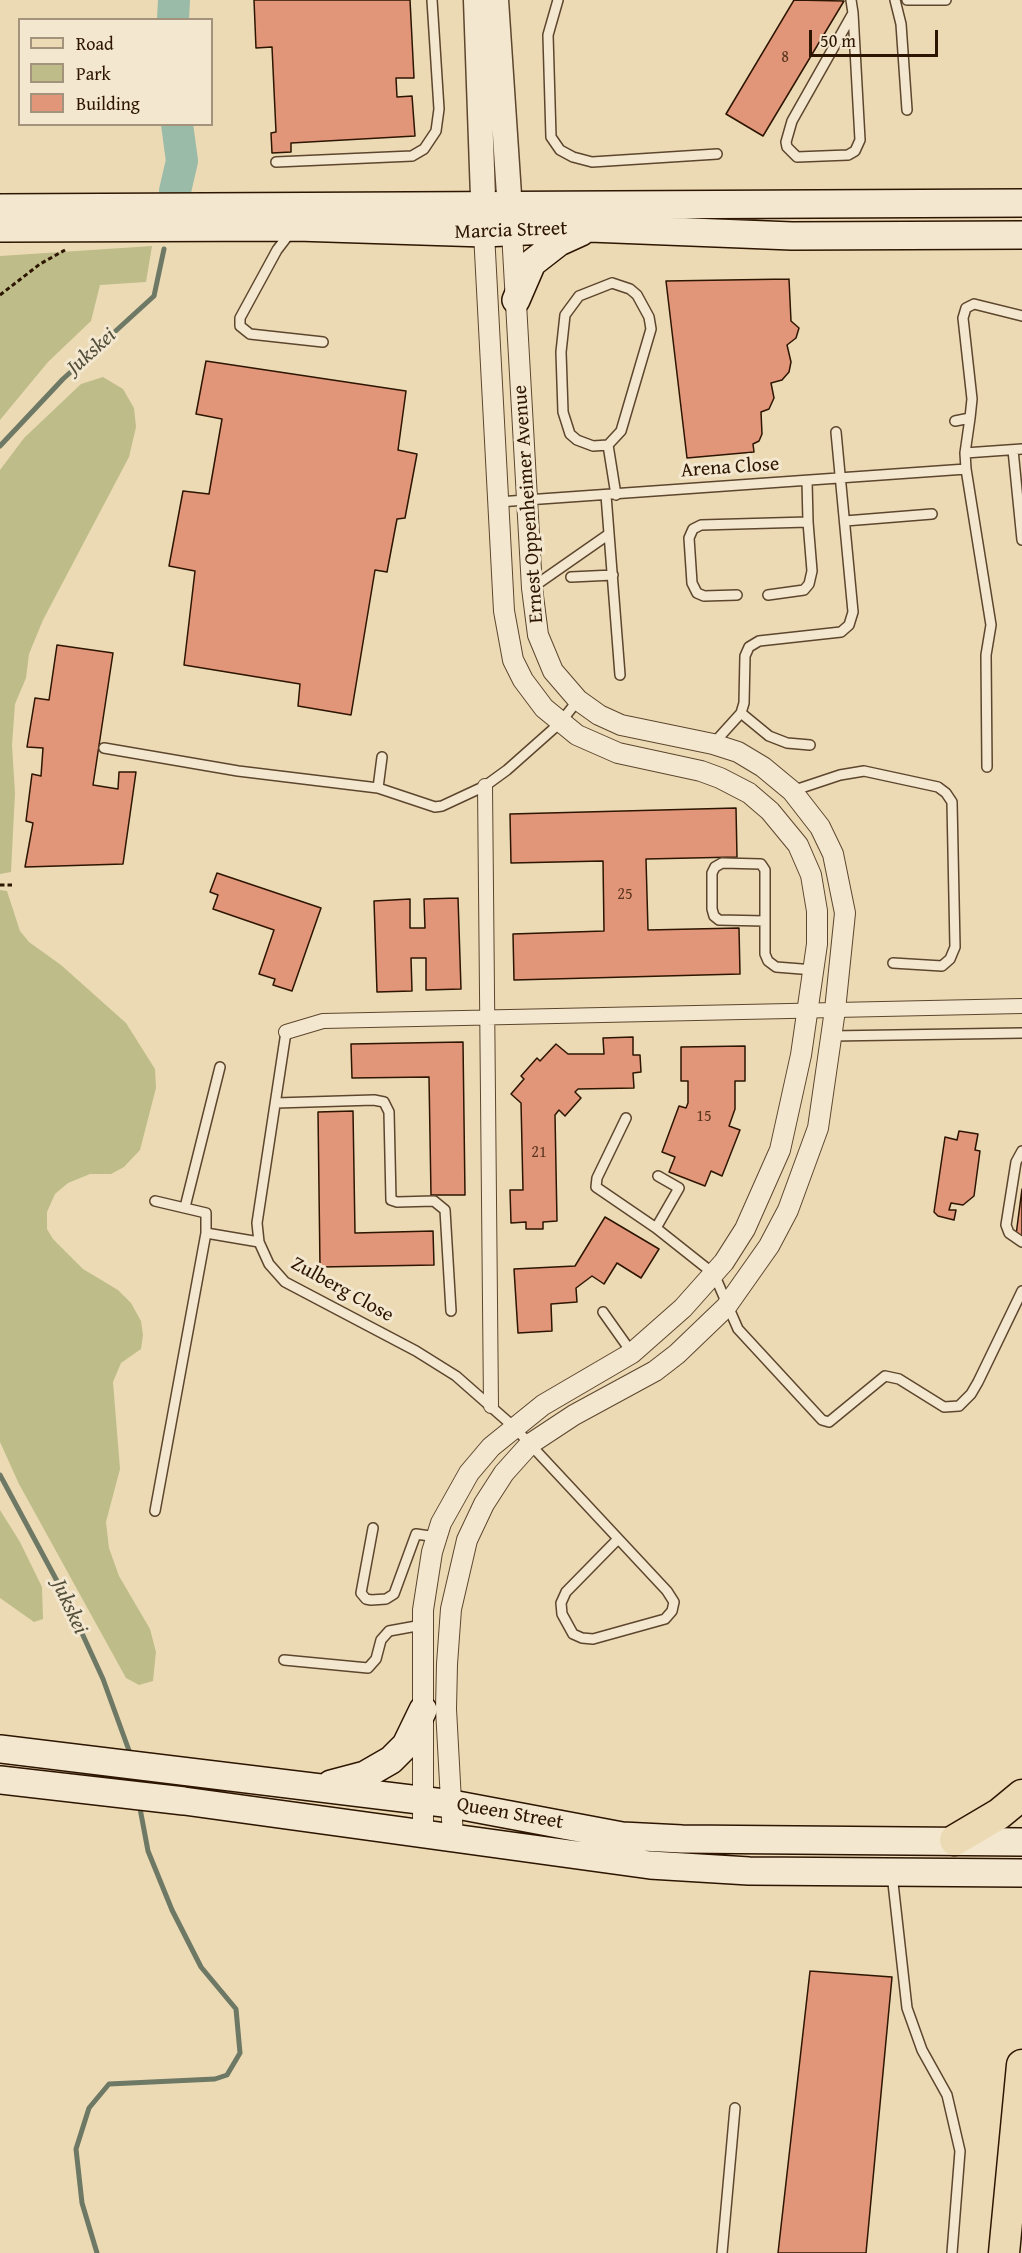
<!DOCTYPE html>
<html>
<head>
<meta charset="utf-8">
<style>
  body { margin:0 }
  #map { position:relative; width:1022px; height:2253px; overflow:hidden; background:#ecdab5; font-family:"Gentium Book Plus",serif }
  canvas { display:block }
  .legend { position:absolute; left:18px; top:18px; width:195px; height:108px; box-sizing:border-box; background:#f3e7cf; border:2px solid #a4937c; margin:0; padding:8px 10px; list-style:none; font-size:18px; color:#2d1500 }
  .legend li { display:flex; align-items:center; gap:12px; height:30px }
  .legend b { width:30px; border:2px solid #a4937c }
  .scale { position:absolute; left:809px; top:30px; width:129px; height:27px; box-sizing:border-box; border:3px solid #2d1500; border-top:0; padding-left:8px; font-size:18px; line-height:21px; white-space:nowrap; color:#2d1500; -webkit-text-stroke:4px #f3e7cf; paint-order:stroke }
</style>
</head>
<body>
<div id="map">
<canvas width="1022" height="2253"></canvas>
<ul class="legend">
<li><b style="height:8px;background:#ecdab5"></b>Road</li>
<li><b style="height:16px;background:#bebd89"></b>Park</li>
<li><b style="height:16px;background:#e29679"></b>Building</li>
</ul>
<div class="scale">50 m</div>
</div>
<script>
const ctx = document.querySelector('canvas').getContext('2d');
ctx.lineJoin = 'round';
function fill(path, color) {
  ctx.fillStyle = color;
  ctx.fill(path, 'evenodd');
}
function toPath(rows) {
  const path = new Path2D();
  for (const r of rows) {
    path.moveTo(r[0], r[1]);
    for (let i = 2; i < r.length; i += 2) path.lineTo(r[i], r[i + 1]);
  }
  return path;
}
function stroke(path, color, width, dash) {
  ctx.strokeStyle = color;
  ctx.lineWidth = width;
  ctx.lineCap = dash ? 'butt' : 'round';
  ctx.setLineDash(dash || []);
  ctx.stroke(path);
}
function drawText(font, color, halo, rows, align = 'center') {
  ctx.font = font + ' "Gentium Book Plus",serif';
  ctx.lineWidth = 6;
  ctx.setLineDash([]);
  ctx.textBaseline = 'middle';
  ctx.strokeStyle = halo;
  ctx.fillStyle = color;
  for (const [text, x, y, turn = 0] of rows) {
    ctx.save();
    ctx.translate(x, y);
    ctx.rotate((+turn || 0) * Math.PI / 180);
    ctx.textAlign = isNaN(turn) ? turn : align;
    if (halo) ctx.strokeText(text, 0, 0);
    ctx.fillText(text, 0, 0);
    ctx.restore();
  }
}
fill(toPath([
  [152,246,146,282,100,285,91,321,48,362,0,420,0,256],
  [103,377,123,389,134,408,136,427,129,457,43,620,29,654,26,678,15,704,12,745,15,793,11,872,0,874,0,470,24,438,81,384],
  [0,890,7,891,20,931,29,942,61,965,126,1023,155,1069,156,1088,140,1150,124,1167,111,1174,90,1174,68,1183,55,1194,47,1212,47,1229,53,1239,83,1269,118,1290,131,1303,141,1321,143,1335,141,1349,121,1363,113,1382,120,1469,106,1522,109,1548,119,1576,150,1629,156,1652,153,1681,139,1685,126,1678,19,1484,0,1442],
  [0,1510,20,1542,42,1587,43,1619,34,1622,0,1598]
]), '#bebd89');
stroke(toPath([
  [0,446,63,379,154,296,164,249],
  [0,1475,64,1594,103,1679,131,1756],
  [97,2253,82,2203,76,2149,89,2108,109,2084,215,2079,227,2075,240,2053,236,2009,201,1967,172,1910,148,1851,139,1803]
]), '#6e7965', 5);
stroke(toPath([
  [173,20,174,0],
  [175,191,182,161,177,124]
]), '#9abba8', 32);
const building = toPath([
  [254,0,410,0,414,78,396,78,397,97,412,96,415,136,291,143,291,152,272,153,271,133,276,132,272,47,256,48,254,0],
  [794,0,844,1,763,136,726,114,794,0],
  [789,279,791,321,799,328,796,338,787,345,791,362,789,372,782,380,771,383,774,398,769,409,761,412,762,434,759,441,753,444,754,452,687,458,666,281,789,279],
  [206,361,406,391,398,450,417,454,405,518,397,519,387,572,375,570,351,715,298,706,300,684,184,665,195,571,169,566,183,491,209,494,222,419,196,414,206,361],
  [57,645,113,653,93,785,118,789,119,772,136,772,123,864,25,867,33,823,26,821,32,774,41,776,43,748,27,747,35,698,49,700,57,645],
  [736,808,737,857,646,859,648,930,739,928,740,974,514,980,513,934,604,931,603,861,511,863,510,814,736,808],
  [217,873,321,908,292,991,273,985,275,979,259,974,274,930,213,909,218,895,210,892,217,873],
  [458,898,461,989,426,990,426,958,411,958,412,991,377,992,374,901,410,899,410,928,425,928,424,899,458,898],
  [633,1037,633,1055,640,1055,641,1072,633,1073,634,1088,578,1089,575,1092,581,1098,565,1116,559,1110,555,1115,557,1221,543,1222,543,1229,526,1229,526,1222,511,1223,510,1190,523,1190,521,1103,511,1094,524,1079,521,1076,537,1058,540,1061,556,1044,568,1054,604,1054,603,1038,633,1037],
  [463,1042,465,1195,431,1195,429,1077,352,1078,351,1044,463,1042],
  [745,1046,745,1081,735,1081,735,1109,729,1126,740,1130,722,1176,711,1171,705,1186,669,1172,675,1157,662,1152,679,1106,686,1108,688,1103,688,1081,681,1081,681,1047,745,1046],
  [353,1111,355,1233,433,1231,434,1265,320,1267,318,1112,353,1111],
  [959,1131,978,1134,975,1150,980,1151,974,1196,963,1205,951,1203,949,1210,956,1210,954,1220,938,1216,934,1212,945,1137,957,1140,959,1131],
  [1022,1189,1022,1236,1016,1235,1022,1189],
  [605,1217,659,1249,641,1278,617,1263,604,1284,592,1276,576,1288,577,1302,551,1304,552,1331,518,1333,514,1269,575,1266,605,1217],
  [810,1971,892,1977,866,2253,778,2253,810,1971]
]);
fill(building, '#e29679');
stroke(building, '#2d1500', 1.5);
const service = toPath([
  [558,0,548,35,551,137,560,150,573,157,592,162,717,154],
  [851,0,853,13,860,140,855,151,848,155,797,157,787,147,786,142,792,121,853,13],
  [895,0,901,24,907,110],
  [907,0,946,0],
  [276,162,412,156,424,149,436,131,439,109,432,0],
  [290,233,277,250,240,318,240,326,250,334,323,342],
  [612,283,630,289,637,295,649,317,651,329,621,431,608,445,593,446,577,440,570,434,563,412,561,352,565,315,579,296,612,283],
  [970,418,972,399,963,318,966,308,974,304,1022,316],
  [955,421,970,418,965,453,966,469,991,625,986,655,987,767],
  [608,445,616,495],
  [1013,450,1022,540],
  [965,453,1022,449],
  [606,495,620,675],
  [498,502,966,469],
  [845,521,932,514],
  [571,577,613,575],
  [533,587,609,534],
  [737,595,704,596,697,593,692,583,689,538,693,529,701,525,808,522,807,481],
  [768,595,804,590,809,584,812,571,808,522],
  [741,713,769,736,787,743,810,745],
  [713,744,741,713,744,703,745,656,749,647,759,641,841,632,849,625,853,612,836,432],
  [104,748,238,771,378,788,435,807,442,806,485,786,507,770,560,723,578,700],
  [378,788,382,757],
  [792,791,840,775,864,771,938,787,946,793,952,802,955,947,950,959,942,966,893,963],
  [765,921,719,920,714,916,712,909,712,873,715,867,722,863,761,864,765,870,765,954,768,961,776,967,814,970],
  [286,1032,257,1223,259,1242,269,1264,285,1282,416,1351,456,1376,514,1427,667,1591,674,1602,672,1611,665,1619,593,1639,582,1638,573,1634,562,1614,561,1603,566,1592,618,1539],
  [831,1036,1022,1033],
  [276,1103,374,1100,384,1102,389,1112,391,1200,397,1202,434,1201,445,1210,451,1311],
  [626,1118,597,1178,596,1187,656,1228,714,1274,738,1329,822,1420,829,1422,885,1376,899,1379,944,1407,959,1406,971,1394,978,1382,1022,1291],
  [1022,1151,1016,1162,1006,1225,1009,1233,1022,1242],
  [155,1201,206,1213,206,1233],
  [185,1207,220,1067],
  [656,1228,679,1188,658,1176],
  [603,1312,632,1353],
  [155,1511,206,1233,259,1242],
  [373,1528,361,1593,366,1599,371,1600,386,1599,394,1594,416,1534,437,1537],
  [284,1660,368,1668,376,1659,381,1640,389,1631,422,1625],
  [892,1874,907,2008,922,2050,947,2095,960,2151,952,2253],
  [722,2253,735,2108]
]);
const pedestrian = toPath([
  [485,786,491,1406],
  [286,1032,323,1021,1022,1006]
]);
const minor = toPath([
  [423,1835,423,1610,432,1552,441,1523,469,1473,491,1447,543,1405,632,1353,683,1308,724,1262,745,1229,780,1150,801,1055,817,944,817,911,811,875,798,845,770,811,749,793,720,778,701,771,618,753,577,735,544,708,523,680,513,660,504,611,484,233],
  [453,1838,446,1709,447,1664,451,1609,467,1540,484,1504,504,1473,530,1444,574,1415,655,1371,677,1354,726,1307,769,1246,788,1210,818,1128,835,1010,845,913,833,854,820,827,792,791,763,767,738,752,713,744,621,725,599,715,578,700,553,671,538,635,532,588,512,232]
]);
const tertiary = toPath([
  [476,0,484,225],
  [496,0,511,225]
]);
const secondary = toPath([
  [0,208,1022,203],
  [0,228,297,227,484,233,590,228,792,236,1022,235],
  [516,300,532,263,559,242,581,232],
  [0,1749,452,1804,622,1836,682,1839,1022,1842],
  [0,1780,184,1801,650,1865,749,1871,1022,1873],
  [331,1784,365,1775,391,1760,406,1745,423,1710]
]);
const primary = toPath([
  [955,1840,999,1814,1022,1795],
  [1004,2253,1022,2065]
]);
stroke(service, '#5d462d', 12);
stroke(pedestrian, '#5d462d', 16);
stroke(minor, '#5d462d', 22);
stroke(tertiary, '#5d462d', 27);
stroke(secondary, '#2d1500', 30);
stroke(primary, '#2d1500', 33);
stroke(toPath([
  [0,295,40,264,65,250],
  [0,885,13,885]
]), '#2d1500', 3, [4.5, 3]);
stroke(service, '#f3e7cf', 9);
stroke(pedestrian, '#f3e7cf', 14);
stroke(minor, '#f3e7cf', 20);
stroke(tertiary, '#f3e7cf', 24);
stroke(secondary, '#f3e7cf', 27);
stroke(primary, '#ecdab5', 30);
drawText('16px', '#5a351e', null, [
  ["8",785,58],
  ["25",625,895],
  ["15",704,1117],
  ["21",539,1153]
]);
drawText('20px', '#2d1500', '#f3e7cf', [
  ["Marcia Street",511,231,-2],
  ["Arena Close",730,468,-4],
  ["Ernest Oppenheimer Avenue",529,504,-94],
  ["Zulberg Close",342,1290,29],
  ["Queen Street",510,1814,10]
]);
drawText('italic 21px', '#534f3b', '#f3e7cf', [
  ["Jukskei",92,352,-42],
  ["Jukskei",69,1607,65]
]);
</script>
</body>
</html>
